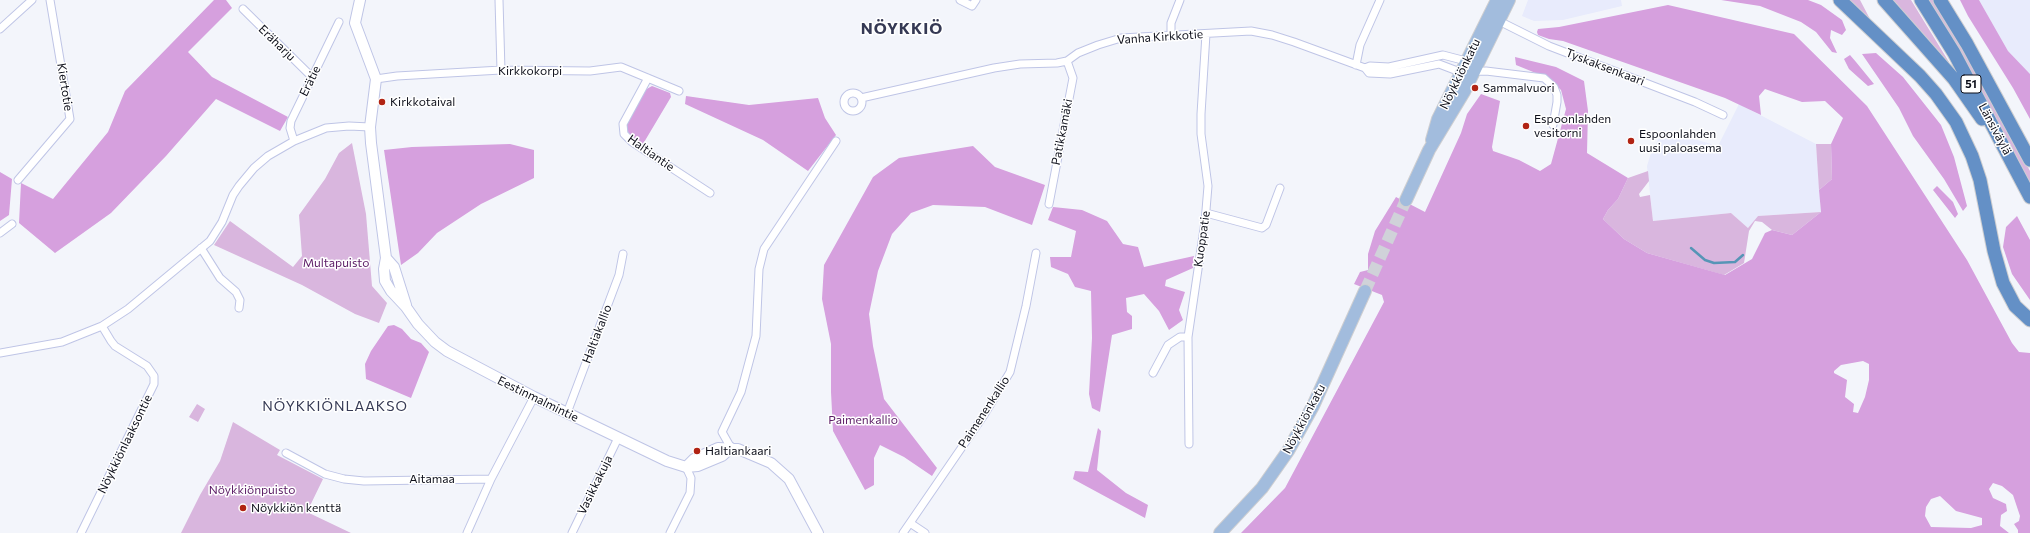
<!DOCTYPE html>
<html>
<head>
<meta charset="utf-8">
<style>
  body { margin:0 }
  canvas { display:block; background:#f3f5fb }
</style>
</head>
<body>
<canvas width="2030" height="533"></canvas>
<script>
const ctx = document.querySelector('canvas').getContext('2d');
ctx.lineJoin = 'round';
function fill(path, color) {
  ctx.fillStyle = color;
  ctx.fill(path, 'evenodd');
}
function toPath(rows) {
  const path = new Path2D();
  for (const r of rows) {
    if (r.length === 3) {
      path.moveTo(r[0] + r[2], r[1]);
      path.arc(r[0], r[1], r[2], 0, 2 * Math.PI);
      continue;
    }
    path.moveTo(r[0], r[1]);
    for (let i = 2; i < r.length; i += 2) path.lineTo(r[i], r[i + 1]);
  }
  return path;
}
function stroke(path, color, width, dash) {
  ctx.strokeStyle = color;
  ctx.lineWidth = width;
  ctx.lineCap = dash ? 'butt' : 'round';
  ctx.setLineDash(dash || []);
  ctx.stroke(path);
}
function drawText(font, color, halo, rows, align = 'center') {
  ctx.font = font + ' Commissioner,sans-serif';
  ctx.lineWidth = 3;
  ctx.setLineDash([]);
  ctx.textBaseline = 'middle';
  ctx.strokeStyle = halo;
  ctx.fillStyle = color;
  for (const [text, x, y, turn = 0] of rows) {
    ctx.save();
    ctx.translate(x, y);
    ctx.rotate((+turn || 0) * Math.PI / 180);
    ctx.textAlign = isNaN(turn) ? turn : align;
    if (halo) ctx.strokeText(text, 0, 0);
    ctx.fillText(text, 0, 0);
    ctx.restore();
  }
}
fill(toPath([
  [1528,0,1621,0,1622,6,1563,20,1534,21,1522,16],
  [1979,0,2030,0,2030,74,2008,51],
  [1739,104,1816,144,1821,212,1758,216,1748,228,1731,213,1653,221,1647,166,1650,156,1663,130,1718,146]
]), '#e8ebfc');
fill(toPath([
  [1846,0,1860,0,1870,19,1867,21],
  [1890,0,1911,0,1949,62,1948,63,1923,34],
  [1928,0,1934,0,1992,100,2030,171,2030,183,1988,103],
  [352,143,366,214,372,286,387,303,379,323,355,314,302,285,214,245,230,221,293,267,302,256,299,215,325,179,339,153],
  [1816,144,1831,144,1832,179,1819,190],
  [1648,171,1649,181,1639,194,1640,197,1650,195,1653,221,1731,213,1748,228,1758,216,1821,212,1792,235,1772,230,1762,222,1755,221,1749,231,1744,263,1724,275,1647,253,1624,239,1603,219,1608,210,1618,199,1628,178],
  [197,404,205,409,198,422,189,417],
  [233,422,280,450,277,455,323,479,307,512,351,533,181,533,200,495,220,461]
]), '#d9b6de');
fill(toPath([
  [214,0,226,0,232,8,188,52,212,77,288,117,280,131,216,99,166,156,111,213,55,253,19,223,21,183,53,199,108,132,125,91],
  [1721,0,1808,0,1821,5,1842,20,1846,30,1842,35,1831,30,1830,38,1837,53,1832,52,1816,32,1801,22,1760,6],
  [1960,0,1979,0,2008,51,2030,74,2030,119,2013,88,1968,16],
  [1668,5,1794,34,1867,106,1967,260,2012,343,2019,352,2030,353,2030,533,2018,533,2018,530,2014,524,2019,521,2020,516,2013,495,2002,486,1993,483,1989,489,1993,498,2006,504,2007,511,2001,515,2000,526,2009,533,1241,533,1285,488,1384,302,1382,295,1354,284,1360,272,1368,270,1368,254,1375,231,1396,197,1425,212,1461,133,1467,114,1481,94,1500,101,1492,147,1493,151,1519,160,1540,171,1551,164,1566,109,1561,90,1548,78,1516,65,1515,57,1556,67,1584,81,1588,111,1587,153,1628,178,1618,199,1608,210,1603,219,1624,239,1647,253,1725,275,1752,259,1765,233,1772,230,1792,235,1821,212,1819,190,1832,179,1831,144,1843,118,1825,101,1802,102,1765,89,1759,96,1761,115,1725,98,1563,41,1549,39,1538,35,1537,32,1538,29,1559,27],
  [1863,361,1869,364,1869,380,1865,397,1858,413,1853,412,1854,404,1845,397,1847,380,1834,373,1834,371,1841,365],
  [1940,496,1956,511,1982,518,1982,525,1971,528,1931,527,1925,516,1926,507,1931,499],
  [1876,53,1903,77,1941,125,1954,157,1967,206,1963,211,1944,179,1913,136,1899,108,1862,54],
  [1850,55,1856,62,1874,84,1868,86,1849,69,1844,59],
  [652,86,670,93,671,97,643,144,629,134,626,126,645,90],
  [686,96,749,105,818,98,825,118,836,135,808,171,763,140,685,104],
  [510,144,534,150,534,178,481,204,437,233,418,253,401,265,384,150,412,147],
  [973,146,995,167,1045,185,1032,225,985,207,933,205,911,213,892,234,878,271,869,314,873,346,884,399,937,468,932,476,904,457,880,445,874,458,874,485,865,490,833,431,831,392,831,344,822,299,824,265,873,177,899,158],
  [0,172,12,179,9,215,0,221],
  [1937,186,1953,202,1958,214,1955,218,1933,190],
  [1053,207,1082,210,1107,221,1123,244,1138,247,1144,267,1194,256,1193,268,1166,280,1165,286,1185,292,1179,310,1183,320,1169,330,1159,311,1144,294,1126,298,1127,312,1132,316,1132,329,1112,335,1100,412,1092,408,1089,394,1092,338,1091,291,1075,287,1068,274,1051,267,1050,257,1071,257,1076,231,1048,220],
  [2017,216,2030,240,2030,300,2012,274,2003,247,2006,227],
  [394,325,402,329,411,339,421,343,429,352,411,398,366,379,365,364,371,351,388,326],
  [1098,428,1101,431,1097,470,1126,493,1148,505,1145,518,1073,479,1075,471,1088,472]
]), '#d6a0de');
stroke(toPath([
  [1691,248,1705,260,1714,263,1735,262,1743,255]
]), '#5695b6', 2.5);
stroke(toPath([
  [1365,291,1406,200]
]), '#d0d2d9', 12, [12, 6]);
const street = toPath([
  [499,0,501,70],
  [960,0,972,6,976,0],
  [243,9,312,77],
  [1497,20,1549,46,1695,102,1723,115],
  [0,29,32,0],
  [1171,35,1171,23,1180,0],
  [1356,65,1360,45,1380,0],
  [1365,68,1370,66,1389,67,1443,55,1466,61,1469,64],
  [648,78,623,124,624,134,632,142,710,193],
  [376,79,397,76,501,70,590,71,621,67,679,91],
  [853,102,9],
  [861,98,994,68,1020,64,1057,63,1067,61,1078,53,1098,45,1121,38,1251,31,1272,35,1294,42,1365,68,1369,73,1390,74,1439,64,1460,72,1486,71,1544,78,1554,87,1557,95,1557,102,1553,125],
  [294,141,290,128,291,121,339,22],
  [18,180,70,119,50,0],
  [1049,204,1073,78,1067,61],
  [1206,213,1262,228,1266,225,1280,188],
  [0,233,12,224],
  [201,248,220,278,236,292,240,300,239,308],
  [0,353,62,342,102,326,128,309,210,241,222,222,233,195,239,186,254,168,268,156,294,141,326,128,349,126,370,127],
  [1153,373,1168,345,1180,337,1188,337],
  [567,413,619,275,623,254],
  [1189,444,1188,337,1205,222,1208,186,1201,134,1201,114,1206,34],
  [731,448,722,432,741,392,756,336,759,269,764,249,836,141],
  [286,453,325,474,344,479,364,481,491,479,534,397],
  [910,523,925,533],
  [81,533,154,384,154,376,147,366,115,346,111,341,102,326],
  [467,533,491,479],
  [572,533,618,438],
  [670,533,690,493,691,478,686,467],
  [903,533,984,415,1010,372,1026,306,1036,253]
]);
const secondary = toPath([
  [360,0,355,23,376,79,370,127,371,143,386,258,384,269,385,281,391,291,406,307,418,324,435,342,447,351,534,397,667,461,686,467,698,466,722,456,731,448],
  [386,258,394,267,406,305],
  [686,467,694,459,718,448,738,449,771,463,789,479,818,533]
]);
const primary = toPath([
  [1432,140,1438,119,1497,0],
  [1406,200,1429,150,1464,92,1509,0],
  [1220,533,1262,488,1288,451,1313,406,1365,291]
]);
const highway = toPath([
  [1840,0,1920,76,1936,94,1956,122,1972,156,1980,180,1994,251,2003,283,2015,306,2030,320],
  [1884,0,1954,79,1982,119],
  [1921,0,1954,53,2030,197],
  [1940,0,1967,44,2030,160]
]);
stroke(street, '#bfc5e6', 9);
stroke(secondary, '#bfc5e6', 12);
stroke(primary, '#cfcfd1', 14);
stroke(highway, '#cfcfd1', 15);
stroke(street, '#fff', 7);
stroke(secondary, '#fff', 10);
stroke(primary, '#a2bcdd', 12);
stroke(highway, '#6490c6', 13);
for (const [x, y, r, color] of [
  [1475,88,4,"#b12313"],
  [382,102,4,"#b12313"],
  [1526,126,4,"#b12313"],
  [1631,141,4,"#b12313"],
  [697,451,4,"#b12313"],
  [243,508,4,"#b12313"]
]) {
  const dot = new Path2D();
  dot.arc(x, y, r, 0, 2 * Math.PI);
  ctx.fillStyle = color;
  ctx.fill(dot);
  stroke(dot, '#fff', 1.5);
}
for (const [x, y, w] of [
  [1971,84,20]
]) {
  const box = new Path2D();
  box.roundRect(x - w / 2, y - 9, w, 18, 3);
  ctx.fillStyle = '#fff';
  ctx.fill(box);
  stroke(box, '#0d0f1a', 1);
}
drawText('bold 11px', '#0d0f1a', null, [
  ["51",1971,84]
]);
drawText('12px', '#0d0f1a', '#fff', [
  ["Vanha Kirkkotie",1160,37,-4],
  ["Eräharju",277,43,44],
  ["Tyskaksenkaari",1605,67,21],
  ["Kirkkokorpi",530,71],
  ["Nöykkiönkatu",1460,74,-64],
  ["Erätie",310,81,-64],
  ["Kiertotie",65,87,81],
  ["Länsiväylä",1995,129,62],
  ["Patikkamäki",1062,132,-79],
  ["Haltiantie",651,153,35],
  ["Kuoppatie",1202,239,-82],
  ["Haltiakallio",597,334,-69],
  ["Eestinmalmintie",538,399,26],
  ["Paimenenkallio",984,412,-57],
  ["Nöykkiönkatu",1304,419,-62],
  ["Nöykkiönlaaksontie",125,444,-64],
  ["Aitamaa",432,479],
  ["Vasikkakuja",595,485,-64]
]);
drawText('12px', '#0d0f1a', '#fff', [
  ["Sammalvuori",1483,88],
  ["Kirkkotaival",390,102],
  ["Espoonlahden",1534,119],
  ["vesitorni",1534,133],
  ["Espoonlahden",1639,134],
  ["uusi paloasema",1639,148],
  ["Haltiankaari",705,451],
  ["Nöykkiön kenttä",251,508]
], 'left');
drawText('12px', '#5a1a64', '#fff', [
  ["Multapuisto",336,263],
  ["Paimenkallio",863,420],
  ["Nöykkiönpuisto",252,490]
]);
ctx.letterSpacing = '1px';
drawText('14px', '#353954', '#fff', [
  ["NÖYKKIÖNLAAKSO",335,406]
]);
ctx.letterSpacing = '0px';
ctx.letterSpacing = '1px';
drawText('bold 16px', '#353954', '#fff', [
  ["NÖYKKIÖ",902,29]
]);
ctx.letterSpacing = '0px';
</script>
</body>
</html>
